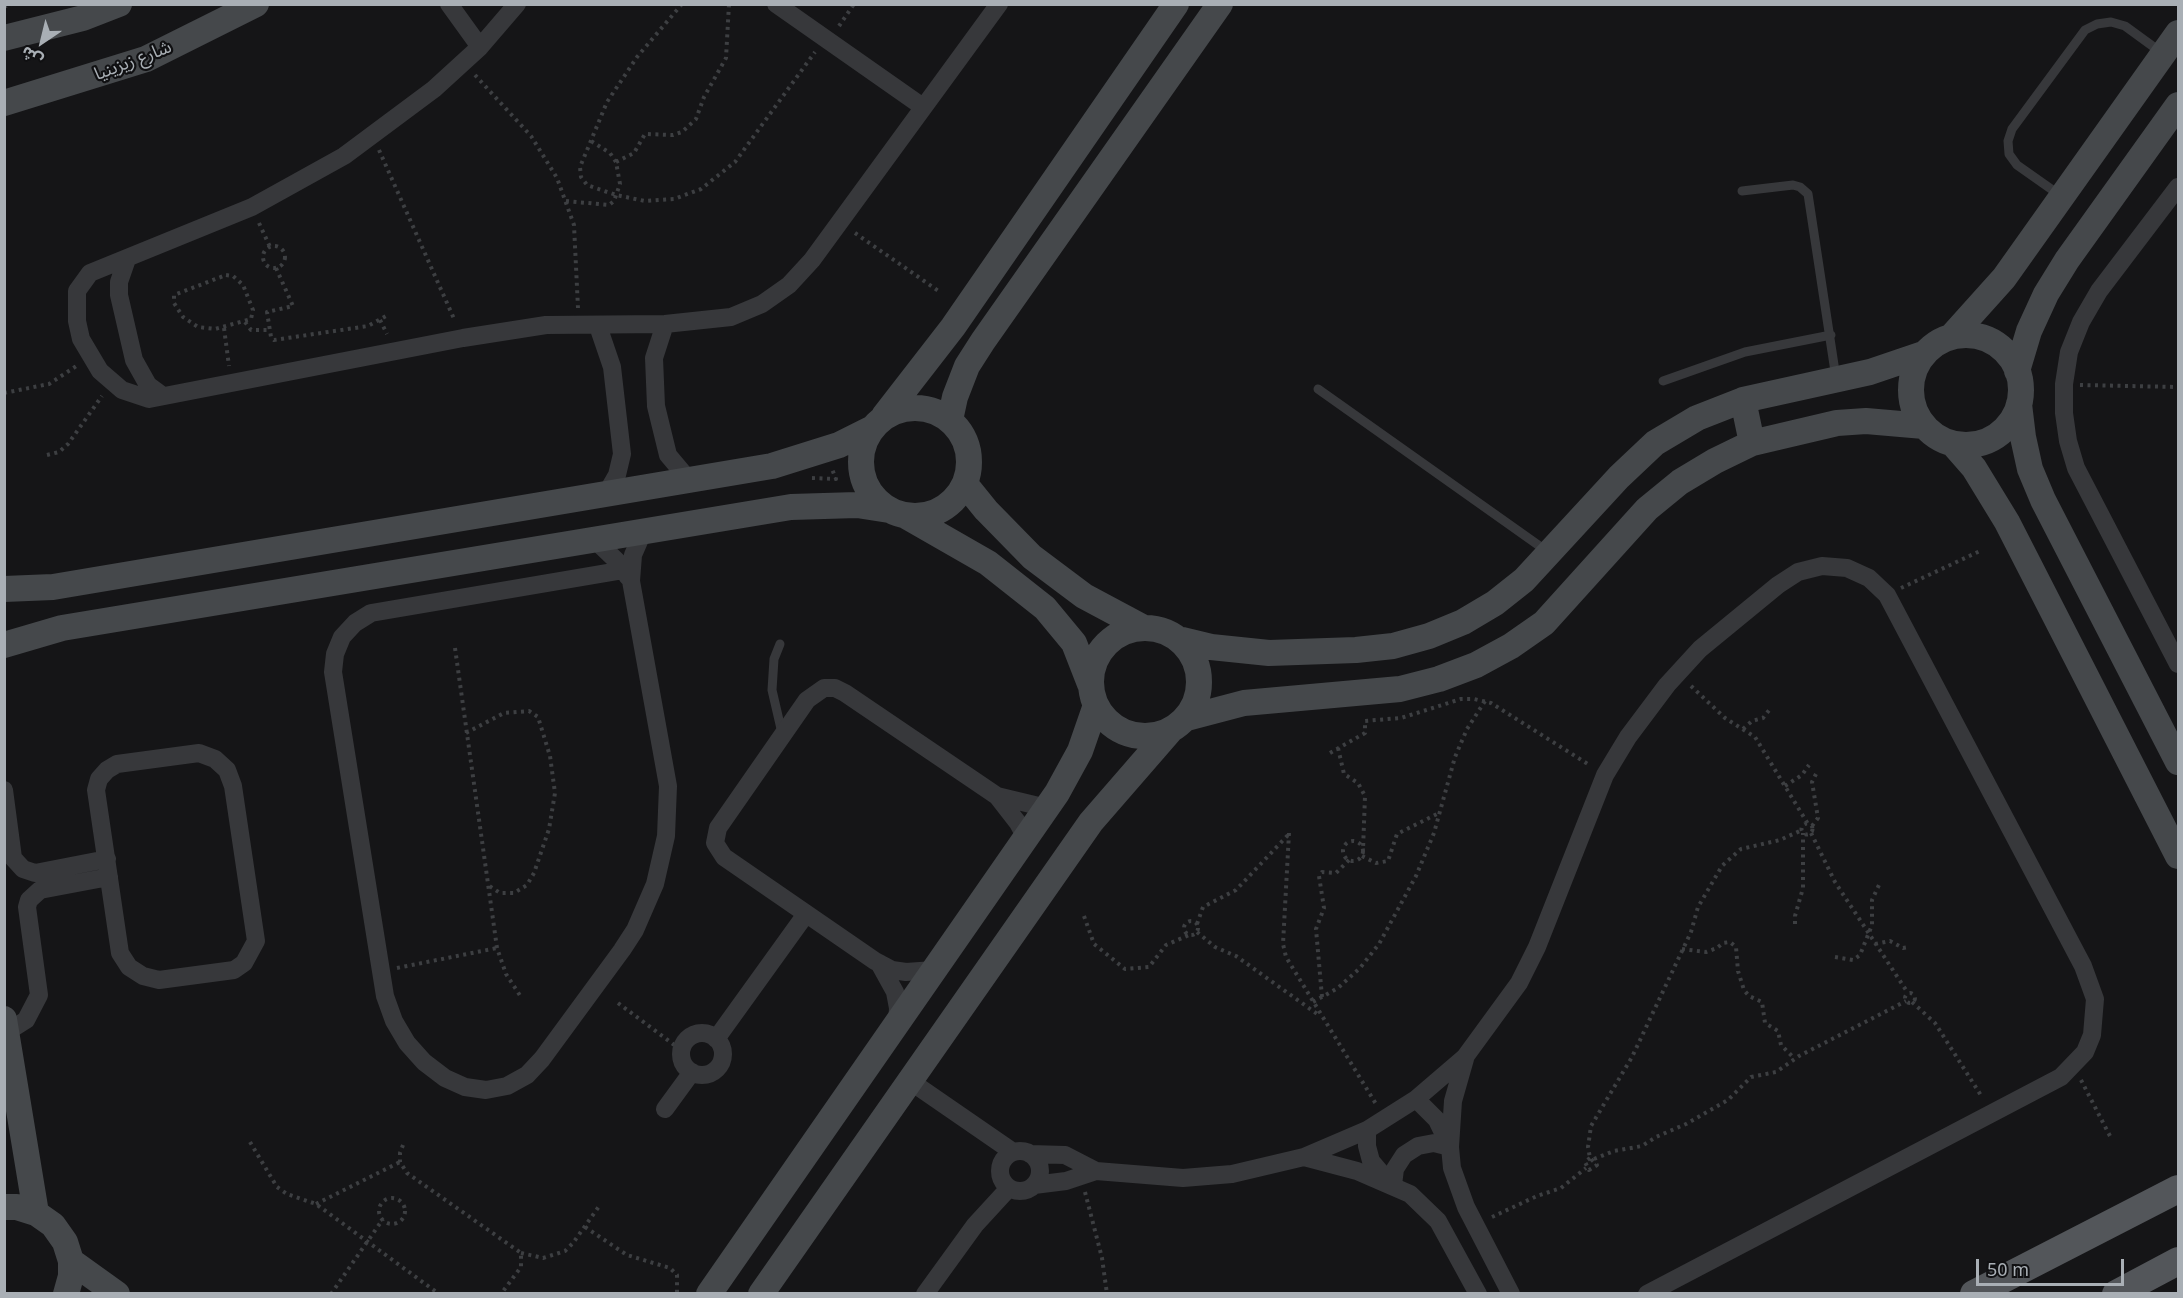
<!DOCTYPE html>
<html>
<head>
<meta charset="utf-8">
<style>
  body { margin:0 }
  #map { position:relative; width:2183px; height:1298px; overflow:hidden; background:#151517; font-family:"Noto Sans","Noto Sans Arabic",sans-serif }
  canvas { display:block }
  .frame { position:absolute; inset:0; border:6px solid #a9afb5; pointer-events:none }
  .north { position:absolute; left:12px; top:12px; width:60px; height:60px; -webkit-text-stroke:4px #101012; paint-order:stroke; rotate:215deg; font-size:16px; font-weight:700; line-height:24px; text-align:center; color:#a9afb5 }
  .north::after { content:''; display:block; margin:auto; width:21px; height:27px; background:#a9afb5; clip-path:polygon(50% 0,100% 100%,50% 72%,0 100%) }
  .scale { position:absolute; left:1976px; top:1259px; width:148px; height:27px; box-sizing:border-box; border:3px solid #a9afb5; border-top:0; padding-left:8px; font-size:18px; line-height:21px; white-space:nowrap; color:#a9afb5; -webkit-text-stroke:4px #101012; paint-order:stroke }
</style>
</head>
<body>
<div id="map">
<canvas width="2183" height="1298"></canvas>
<div class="frame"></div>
<div class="north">ش</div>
<div class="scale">50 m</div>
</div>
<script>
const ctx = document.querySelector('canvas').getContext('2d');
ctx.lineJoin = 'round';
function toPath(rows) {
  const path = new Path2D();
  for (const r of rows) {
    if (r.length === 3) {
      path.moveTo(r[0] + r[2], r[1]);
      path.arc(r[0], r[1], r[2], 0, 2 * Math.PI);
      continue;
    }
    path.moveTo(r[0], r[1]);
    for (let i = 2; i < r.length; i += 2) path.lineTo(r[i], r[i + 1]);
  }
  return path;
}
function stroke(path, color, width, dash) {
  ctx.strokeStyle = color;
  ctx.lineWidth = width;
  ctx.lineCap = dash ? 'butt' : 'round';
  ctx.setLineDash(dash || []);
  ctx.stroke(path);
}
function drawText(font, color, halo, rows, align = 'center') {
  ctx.font = font + ' "Noto Sans","Noto Sans Arabic",sans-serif';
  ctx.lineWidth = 4.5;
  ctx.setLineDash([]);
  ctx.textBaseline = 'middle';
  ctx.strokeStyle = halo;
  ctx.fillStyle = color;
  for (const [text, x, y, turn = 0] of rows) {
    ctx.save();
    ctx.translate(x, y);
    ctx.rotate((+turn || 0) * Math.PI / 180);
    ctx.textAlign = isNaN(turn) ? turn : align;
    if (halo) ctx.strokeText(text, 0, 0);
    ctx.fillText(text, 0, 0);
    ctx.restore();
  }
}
stroke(toPath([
  [682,4,637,57,607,102,580,167,581,177,587,185,616,195,645,201,674,199,701,189,735,162,815,52],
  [4,7,12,4],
  [839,26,854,4],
  [475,75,531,136,557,178,574,225,578,308],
  [379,150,455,321],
  [616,162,634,153,645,134,673,135,682,132,696,119,704,97,726,58,729,4],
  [566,201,609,205,614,201,620,184,616,162,610,153,591,141],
  [259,223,270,247],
  [855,233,940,292],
  [274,257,11],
  [276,268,293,306,267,312,271,337,274,340,368,326,386,316],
  [226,275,233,276,243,285,253,310,251,319,215,329,198,327,183,317,174,303,174,295,226,275],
  [380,320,387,334],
  [245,322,251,330,269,330],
  [224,328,229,366],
  [2080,385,2178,387],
  [4,393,49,384,78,365],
  [47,455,59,452,68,444,102,396],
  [812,478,836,479,832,469],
  [1901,588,1980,551],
  [455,648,497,948,506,974,521,997],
  [1691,686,1725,718,1755,737,1808,824],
  [1743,729,1752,721,1763,718,1770,709],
  [466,733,504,713,529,711,538,717,550,756,555,793,549,829,534,873,527,885,514,893,500,893,488,885],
  [1338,748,1344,774,1358,783,1365,796,1363,850],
  [1330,753,1365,733,1365,721,1401,718,1461,699,1474,699,1491,703,1591,766],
  [1785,786,1802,775,1809,765],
  [1807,829,5.5],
  [1812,826,1818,818,1812,782,1816,774],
  [1289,833,1283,944,1286,957,1376,1104],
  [1811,833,1835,882,1908,993],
  [1353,851,10],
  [1362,856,1376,863,1388,861,1397,834,1439,813],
  [1084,916,1094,944,1125,969,1149,967,1166,945,1189,935],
  [1191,928,7],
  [1197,924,1203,907,1236,890,1289,834],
  [1795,924,1795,916,1803,888,1803,833],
  [1197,932,1215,947,1236,956,1320,1016],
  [1875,944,1890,941,1903,948,1909,947],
  [1682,949,1706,952,1717,948,1723,943,1730,942,1736,947,1738,971,1744,990,1749,996,1762,1002,1765,1023,1778,1031,1781,1045,1794,1058],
  [1835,957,1853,960,1860,955,1872,925,1872,900,1879,885],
  [397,968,497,948],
  [1910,998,5],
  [1322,997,1316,929,1324,908,1319,876,1322,872,1336,873,1349,860],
  [1313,1002,1338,988,1360,968,1379,944,1416,876,1434,833,1455,757,1467,729,1485,701],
  [1912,1002,1935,1023,1982,1097],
  [618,1003,681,1050],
  [2081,1080,2111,1138],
  [250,1142,277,1187,287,1194,316,1204,439,1294],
  [403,1145,400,1153,400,1162,407,1173,521,1253,521,1267,501,1294],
  [1590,1158,1585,1162,1589,1170,1597,1165,1590,1158,1588,1147,1591,1126,1632,1057,1691,932,1698,907,1722,866,1741,849,1780,840,1802,830],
  [1594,1159,1614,1151,1642,1146,1656,1137,1686,1124,1728,1100,1751,1077,1776,1072,1799,1056,1906,1001],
  [1085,1192,1102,1258,1107,1294],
  [392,1211,13],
  [316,1204,400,1162],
  [1492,1217,1537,1196,1561,1188,1586,1168],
  [585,1227,627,1255,670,1268,677,1275,677,1294],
  [521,1253,543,1258,565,1251,573,1243,600,1205],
  [331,1294,383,1219]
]), '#3d3f42', 4, [3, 4.5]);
stroke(toPath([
  [1742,191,1793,185,1800,187,1808,194,1836,378],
  [2061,196,2017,165,2009,154,2008,141,2012,129,2085,30,2097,24,2111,22,2125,26,2162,53],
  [1663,381,1745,352,1831,335],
  [1318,389,1548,552],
  [780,644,774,659,772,690,782,733]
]), '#37383b', 9);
stroke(toPath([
  [449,4,480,47],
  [517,4,480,47,434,89,344,156,252,207,90,273,77,291,77,321,81,339,100,371,122,390,149,399,463,338,546,325,665,324,731,317,762,304,789,285,812,260,999,4],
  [776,4,923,107],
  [2178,187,2099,291,2081,322,2069,352,2064,384,2064,413,2068,441,2076,468,2178,664],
  [127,259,119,282,119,295,134,360,148,385,163,396],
  [665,324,654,358,656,406,668,455,689,480],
  [598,326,612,367,622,454,617,475,606,494],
  [595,540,620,564,628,577],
  [624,570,371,613,355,623,342,637,335,654,333,672,385,996,394,1021,407,1043,424,1062,445,1078,465,1087,486,1090,507,1086,527,1075,542,1059,622,950,635,930,655,884,666,836,668,786,631,581,633,555,643,532],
  [199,753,215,759,227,770,233,786,256,941,244,963,234,970,159,980,143,976,129,967,120,953,96,790,99,779,107,770,117,764,199,753],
  [4,790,13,858,23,869,35,873,107,859],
  [997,796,1018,823,1026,838],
  [879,963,895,992,898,1008,897,1024],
  [934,970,906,972,892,970,875,961,724,857,715,843,718,828,807,700,824,688,835,688,845,693,997,796,1047,808],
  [7,1032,26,1020,39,995,27,907,29,900,40,890,109,877],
  [702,1054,21],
  [716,1039,806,914],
  [1465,1059,1453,1101,1450,1147,1452,1168,1466,1207,1511,1294],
  [910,1081,1013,1152],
  [1416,1099,1437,1120,1448,1143],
  [665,1109,692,1072],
  [1367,1130,1367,1146,1371,1161,1388,1181],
  [1020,1171,20],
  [1030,1154,1065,1155,1096,1171],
  [1304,1157,1357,1171,1410,1194,1438,1221,1478,1294],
  [1034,1185,1066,1181,1096,1171,1183,1178,1232,1174,1304,1157,1367,1130,1416,1099,1465,1057,1519,983,1537,947,1605,775,1628,737,1667,685,1700,649,1778,585,1798,572,1822,566,1847,568,1869,578,1887,595,2083,966,2095,999,2092,1035,2085,1052,2061,1077,1647,1294],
  [1393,1185,1395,1169,1404,1155,1418,1146,1434,1143,1450,1147],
  [925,1294,975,1225,1009,1188]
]), '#37383b', 18);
stroke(toPath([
  [4,38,83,18,119,4],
  [4,103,146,59,256,4],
  [1966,390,55],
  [1951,337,2004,278,2178,33],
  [2017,371,2029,331,2046,294,2067,260,2178,105],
  [1743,400,1752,443],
  [2019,404,2023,437,2030,469,2043,500,2178,762],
  [915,462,54],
  [884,416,953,327,1176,4],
  [950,420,955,397,967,366,983,341,1220,4],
  [1953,444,1974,468,2007,522,2178,856],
  [965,484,986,510,1032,557,1084,596,1142,627],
  [906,516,988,563,1045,608,1074,643,1090,684],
  [4,589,53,587,772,466,839,445,871,429],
  [1145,682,54],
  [1182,640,1211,647,1269,653,1356,650,1393,646,1429,636,1463,622,1495,603,1524,580,1619,477,1655,443,1697,418,1743,400,1870,372,1923,354],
  [4,645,62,628,791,507,857,505,889,510],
  [1187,718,1244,703,1400,689,1439,679,1476,665,1511,646,1544,623,1647,509,1680,482,1715,461,1752,443,1837,423,1866,421,1924,426],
  [4,1019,36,1213],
  [4,1207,17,1207,36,1213,53,1225,65,1242,71,1261,71,1276,66,1294],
  [71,1261,117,1294],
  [709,1294,1057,793,1080,751,1096,705],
  [761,1294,1091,822,1170,731]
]), '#45484b', 26);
stroke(toPath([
  [1974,1294,2178,1189],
  [2116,1294,2178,1261]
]), '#53565a', 28);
drawText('18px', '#a9afb5', '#101012', [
  ["شارع زيزينيا",133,61,-21]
]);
</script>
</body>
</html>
